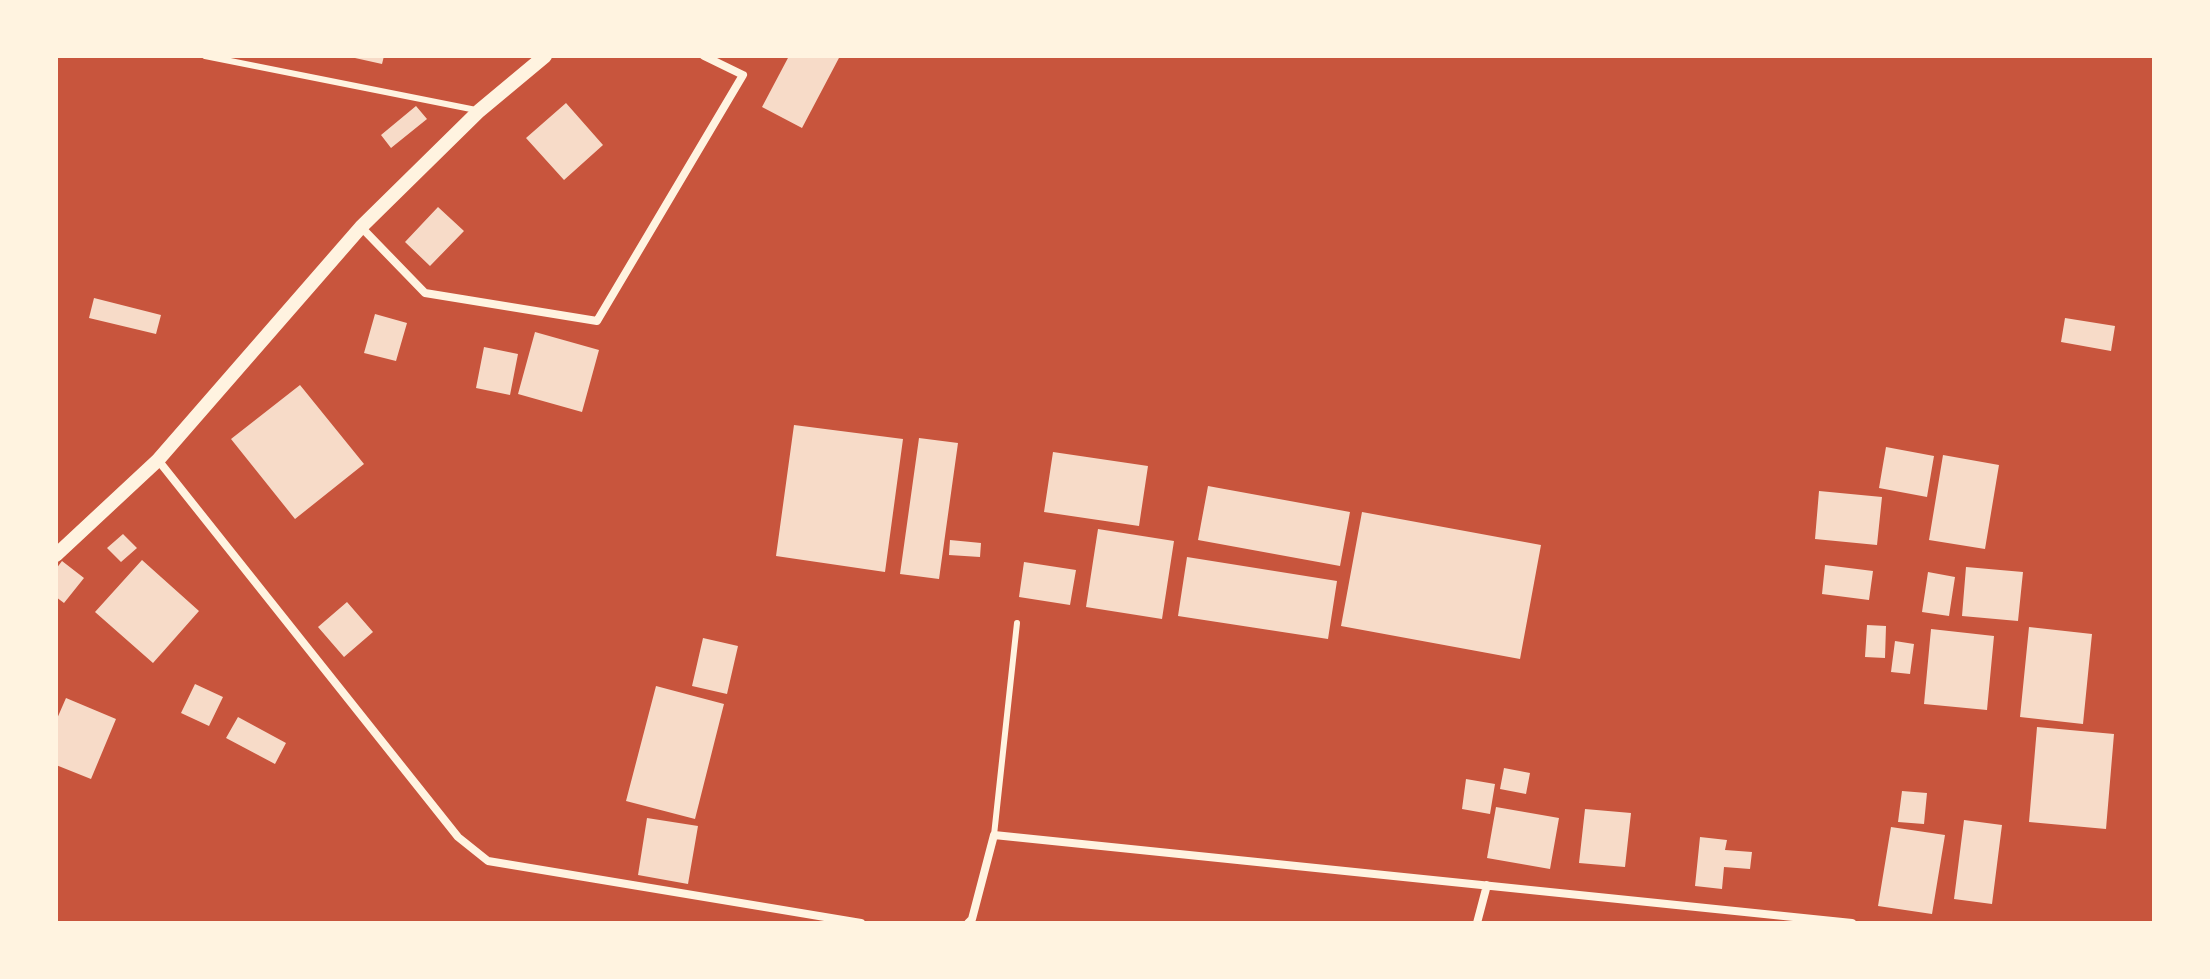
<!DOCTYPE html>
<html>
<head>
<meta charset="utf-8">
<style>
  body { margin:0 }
  #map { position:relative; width:2210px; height:979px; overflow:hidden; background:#c8553d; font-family:Arial,sans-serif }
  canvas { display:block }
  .frame { position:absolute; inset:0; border:58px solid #fff3e0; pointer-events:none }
</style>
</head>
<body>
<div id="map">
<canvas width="2210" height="979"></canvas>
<div class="frame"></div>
</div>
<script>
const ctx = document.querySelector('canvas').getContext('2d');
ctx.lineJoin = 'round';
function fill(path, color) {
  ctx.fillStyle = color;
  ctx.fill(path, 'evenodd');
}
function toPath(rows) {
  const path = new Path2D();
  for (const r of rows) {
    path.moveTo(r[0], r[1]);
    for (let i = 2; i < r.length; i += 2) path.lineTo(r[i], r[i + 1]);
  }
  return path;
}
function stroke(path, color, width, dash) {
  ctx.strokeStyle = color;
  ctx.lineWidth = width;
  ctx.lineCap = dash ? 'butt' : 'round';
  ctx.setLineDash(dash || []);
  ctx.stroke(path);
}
fill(toPath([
  [346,56,384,56,382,64],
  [789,56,840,56,802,128,762,107],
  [566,103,603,145,564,180,526,138],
  [416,106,427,119,391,148,381,135],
  [438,207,464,231,430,266,405,242],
  [94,298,161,315,156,334,89,318],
  [375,314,407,323,396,361,364,353],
  [2065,318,2115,326,2111,351,2061,342],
  [535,332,599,350,582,412,518,394],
  [484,347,518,354,510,395,476,388],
  [300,385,364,464,295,519,231,439],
  [794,425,903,439,885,572,776,556],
  [919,438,958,443,939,579,900,574],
  [1886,447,1934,456,1927,497,1879,488],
  [1053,452,1148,466,1139,526,1044,512],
  [1943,455,1999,465,1985,549,1929,540],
  [1208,486,1350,512,1340,566,1198,540],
  [1819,491,1882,497,1877,545,1815,539],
  [1362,512,1541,545,1520,659,1341,626],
  [1098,529,1174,541,1162,619,1086,607],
  [123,534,137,548,121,562,107,548],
  [950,540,981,543,980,557,949,555],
  [1187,557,1337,581,1328,639,1178,616],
  [142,560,199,611,153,663,95,612],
  [62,561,84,578,64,603,56,597,56,569],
  [1024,562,1076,570,1070,605,1019,597],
  [1825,565,1873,571,1869,600,1822,594],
  [1966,567,2023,572,2018,621,1962,616],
  [1928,572,1955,577,1949,616,1922,612],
  [347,602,373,632,344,657,318,627],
  [1867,625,1886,626,1885,658,1865,657],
  [2029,627,2092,634,2083,724,2020,717],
  [1931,629,1994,636,1987,710,1924,704],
  [703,638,738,646,727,694,692,686],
  [1895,641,1914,644,1910,674,1891,672],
  [195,684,223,697,209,726,181,713],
  [656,686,724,704,695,819,626,801],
  [66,698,116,719,91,779,56,765,56,721],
  [238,717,286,743,275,764,226,738],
  [2037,727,2114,734,2106,829,2029,822],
  [1504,768,1530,773,1526,794,1500,789],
  [1466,779,1495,784,1490,814,1462,809],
  [1902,791,1927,793,1924,824,1898,822],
  [1496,807,1559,818,1550,869,1487,858],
  [1585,809,1631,813,1625,867,1579,863],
  [647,818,698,826,688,884,638,875],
  [1964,820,2002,825,1992,904,1954,899],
  [1891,827,1945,835,1932,914,1878,906],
  [1700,837,1727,840,1725,850,1752,852,1750,869,1724,867,1722,889,1695,886]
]), '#f7dbc8');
stroke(toPath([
  [205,56,476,110],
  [994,835,1017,623]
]), '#fff3e0', 6);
stroke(toPath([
  [361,227,425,293,597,321,743,75,704,56],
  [158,460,458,837,488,861,861,923],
  [968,923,972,919,994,835,1852,923],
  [1477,923,1487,885]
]), '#fff3e0', 8);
stroke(toPath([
  [56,555,158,460,361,227,479,111,545,56]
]), '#fff3e0', 14);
</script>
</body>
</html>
